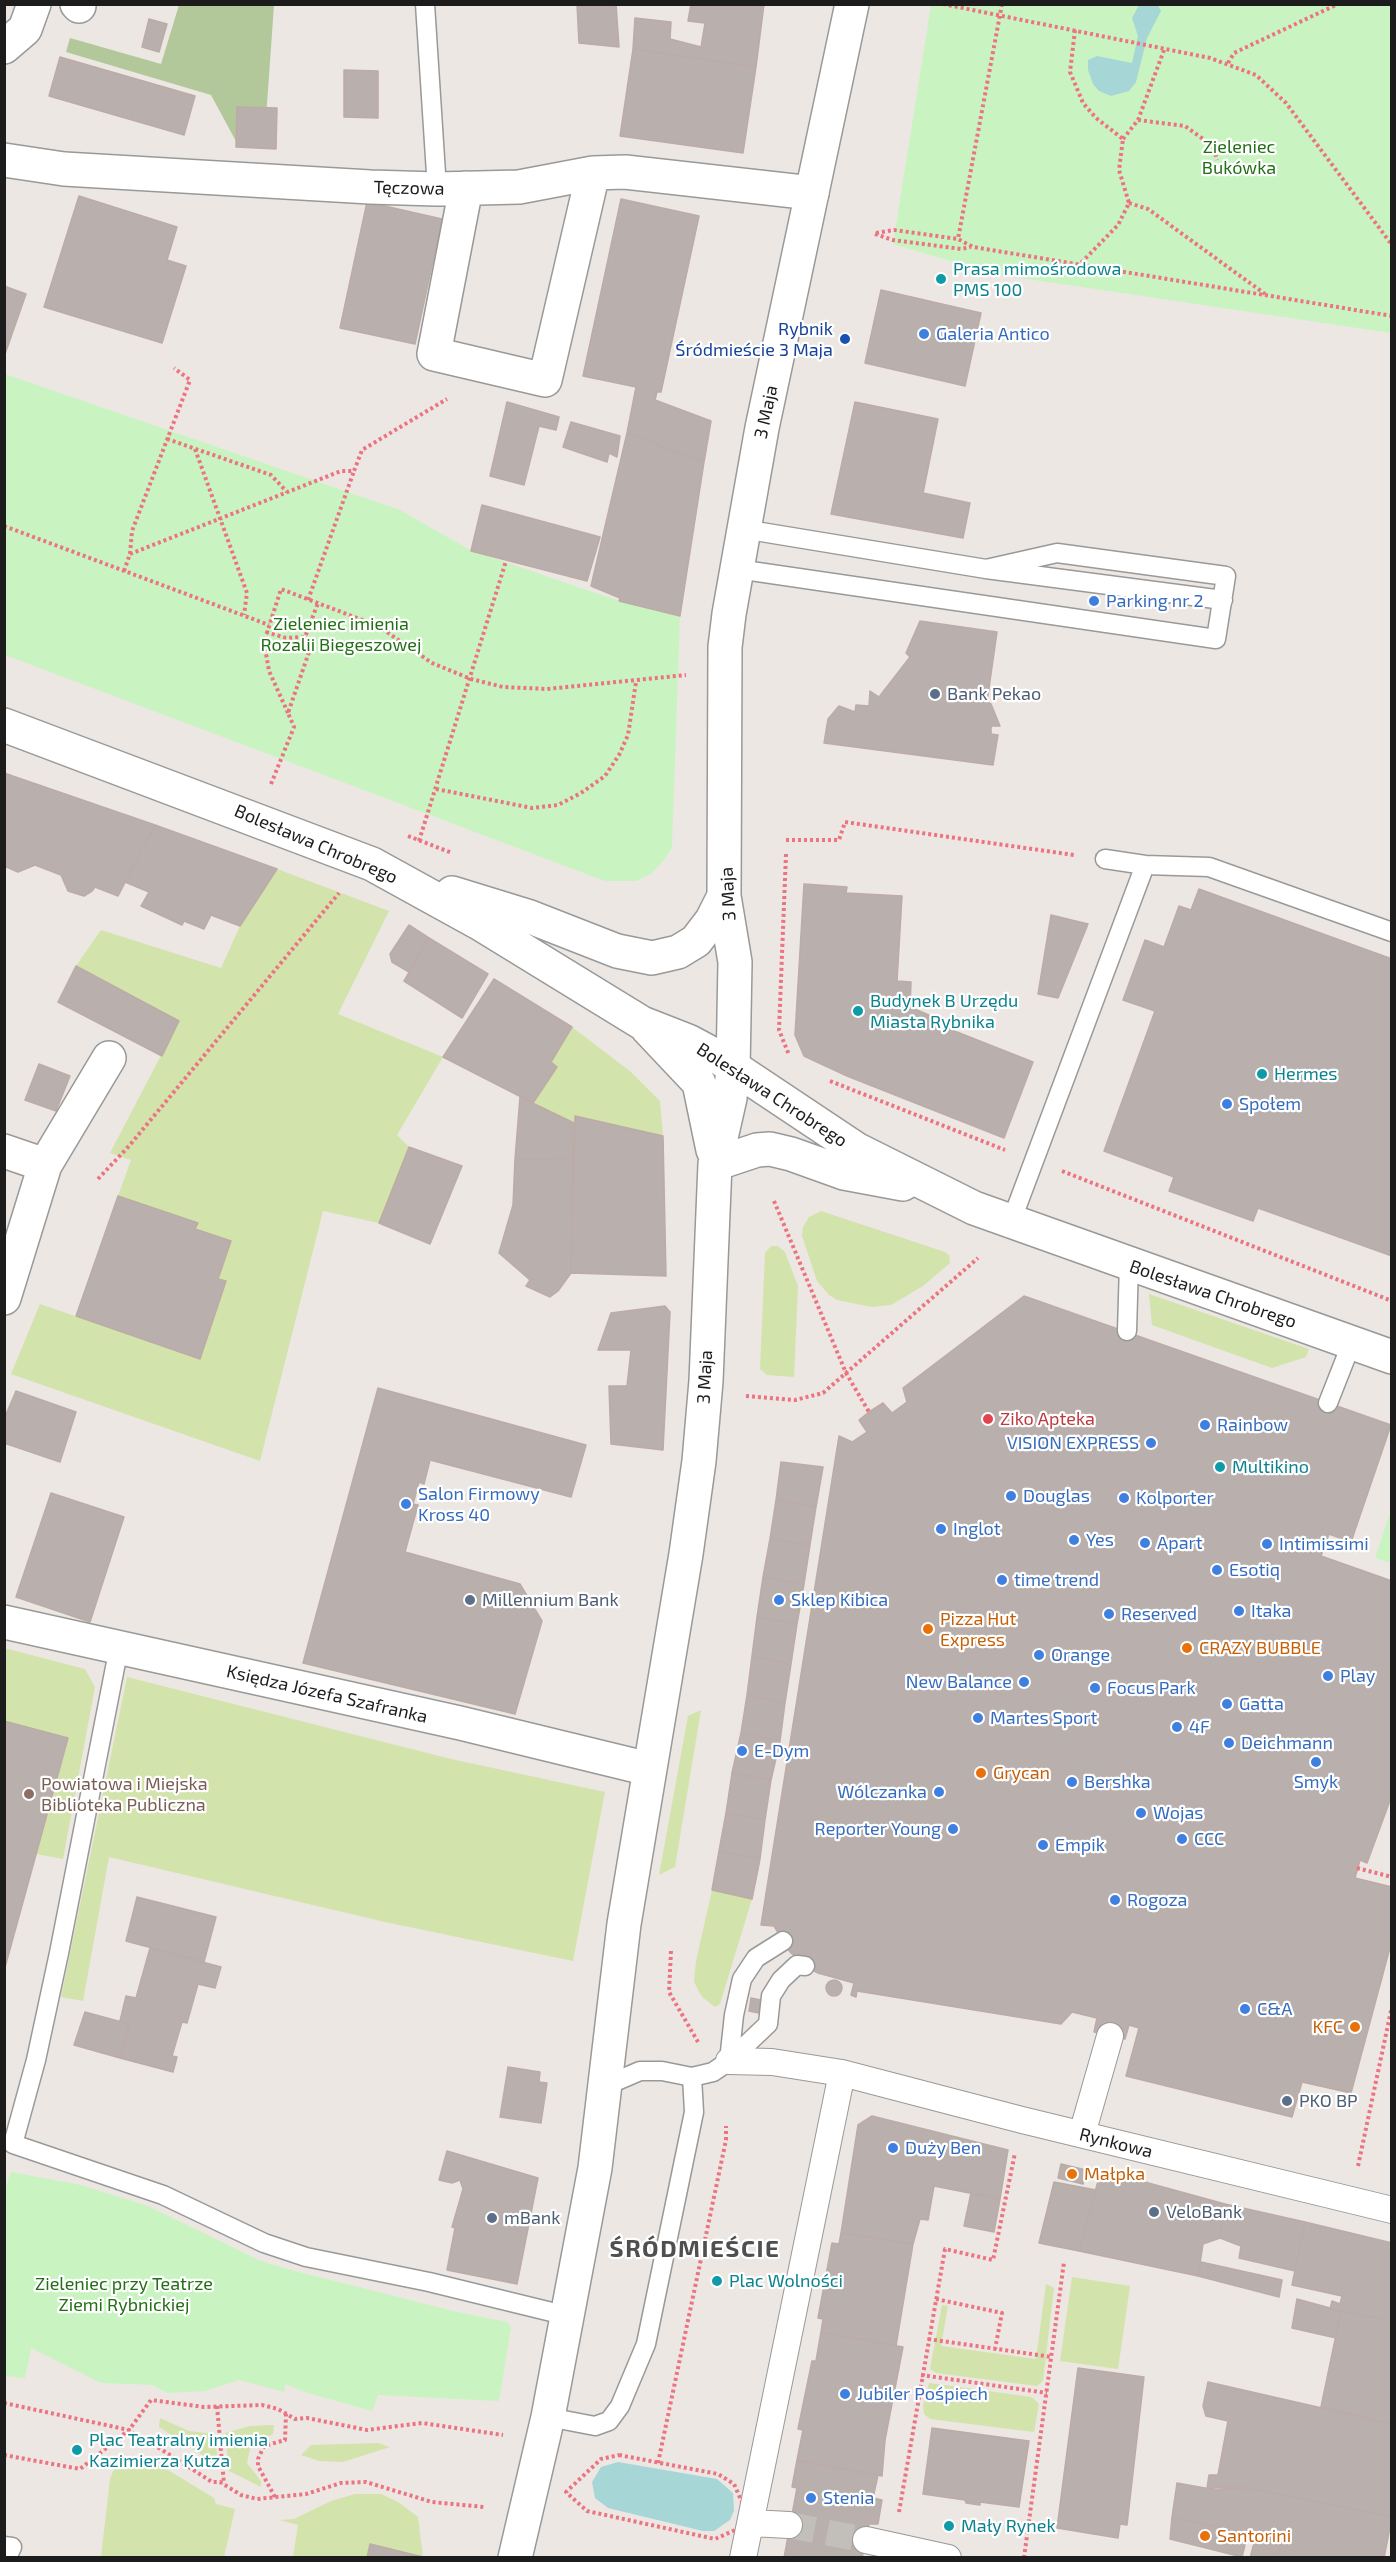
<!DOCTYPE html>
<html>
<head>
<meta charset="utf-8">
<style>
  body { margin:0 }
  #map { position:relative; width:1396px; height:2562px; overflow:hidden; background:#ece7e2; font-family:"Exo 2",sans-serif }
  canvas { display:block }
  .frame { position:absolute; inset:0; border:6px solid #1c1c1c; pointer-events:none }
</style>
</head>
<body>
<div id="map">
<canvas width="1396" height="2562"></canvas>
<div class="frame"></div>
</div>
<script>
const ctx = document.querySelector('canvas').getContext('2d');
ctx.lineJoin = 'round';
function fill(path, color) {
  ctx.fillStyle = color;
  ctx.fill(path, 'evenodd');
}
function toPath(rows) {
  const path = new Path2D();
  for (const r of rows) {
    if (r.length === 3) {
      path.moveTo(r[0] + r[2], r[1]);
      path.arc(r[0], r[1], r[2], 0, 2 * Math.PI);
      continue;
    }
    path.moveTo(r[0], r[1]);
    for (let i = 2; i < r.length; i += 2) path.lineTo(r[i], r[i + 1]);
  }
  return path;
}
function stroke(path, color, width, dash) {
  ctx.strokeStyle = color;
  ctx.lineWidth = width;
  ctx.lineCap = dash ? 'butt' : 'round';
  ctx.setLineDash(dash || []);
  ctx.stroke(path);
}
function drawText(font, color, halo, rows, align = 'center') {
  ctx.font = font + ' "Exo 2",sans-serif';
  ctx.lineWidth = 4.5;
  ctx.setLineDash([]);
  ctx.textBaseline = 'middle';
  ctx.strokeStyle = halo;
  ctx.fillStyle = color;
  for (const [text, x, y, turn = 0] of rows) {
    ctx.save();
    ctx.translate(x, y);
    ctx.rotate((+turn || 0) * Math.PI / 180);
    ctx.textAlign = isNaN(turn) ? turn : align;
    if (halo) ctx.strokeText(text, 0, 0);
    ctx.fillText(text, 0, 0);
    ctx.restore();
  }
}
fill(toPath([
  [277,869,389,911,338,1014,443,1057,397,1135,409,1147,379,1223,323,1211,260,1461,11,1374,40,1304,200,1359,226,1281,218,1279,231,1241,195,1229,197,1223,118,1196,131,1160,110,1153,179,1021,76,966,101,930,221,968,240,926],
  [572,1027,631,1072,660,1101,663,1136,575,1116,574,1123,533,1103,551,1062],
  [821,1211,945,1252,949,1255,950,1263,923,1286,891,1305,872,1307,837,1300,829,1295,817,1281,802,1236,803,1227,809,1217],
  [771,1246,778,1246,785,1252,798,1286,794,1377,767,1375,760,1369,765,1253],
  [1149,1294,1309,1349,1306,1357,1272,1368,1152,1325],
  [4,1648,85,1669,95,1687,63,1859,36,1854,68,1739,5,1721],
  [127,1677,451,1759,605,1792,573,1961,385,1922,109,1857,83,2001,61,1997],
  [701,1710,675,1867,659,1875,688,1716],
  [712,1890,752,1899,720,2004,715,2007,702,1997,694,1982,696,1961],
  [1072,2277,1130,2286,1118,2369,1060,2361],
  [1046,2284,1054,2288,1043,2381,1037,2386,936,2373,930,2369,942,2305,948,2306,941,2346,1036,2359],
  [929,2383,1032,2397,1039,2404,1034,2432,930,2419,924,2414,923,2406],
  [160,2418,189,2431,215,2434,218,2465,159,2427],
  [274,2425,273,2434,262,2439,255,2446,251,2445,247,2463,261,2481,261,2487,229,2471,225,2433,250,2426],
  [378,2443,390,2447,343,2462,319,2461,301,2455,311,2445],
  [136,2457,163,2467,214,2498,216,2504,235,2509,224,2557,101,2557,110,2479,114,2469],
  [355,2494,381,2494,398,2502,418,2517,423,2557,370,2545,367,2557,293,2557,298,2525,280,2520,294,2519,331,2501]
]), '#d3e3ac');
fill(toPath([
  [179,5,274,5,264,146,238,145,211,95,66,52,70,38,161,64]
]), '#b2c89b');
fill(toPath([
  [931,5,1391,5,1391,333,994,274,893,244],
  [5,374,400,510,470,550,619,601,680,616,672,848,664,860,651,874,636,881,605,881,5,655],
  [1391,1510,1391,1563,1375,1558],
  [11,2172,81,2185,148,2206,261,2261,295,2271,453,2311,507,2322,511,2327,499,2401,378,2395,372,2411,304,2392,286,2384,284,2392,239,2380,205,2391,167,2393,152,2385,101,2383,31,2348,25,2378,5,2376,4,2192]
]), '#c9f4c2');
fill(toPath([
  [1139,5,1158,5,1161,11,1147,38,1136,82,1129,91,1111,96,1099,91,1093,84,1088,70,1088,60,1097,56,1132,63,1138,36,1132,18],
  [618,2462,717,2479,733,2493,734,2511,730,2520,714,2531,703,2531,608,2508,595,2498,592,2482,601,2467]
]), '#a6d6d6');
const building = toPath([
  [577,4,616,4,619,47,579,43,577,4],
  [691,4,764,4,756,67,633,49,635,18,671,22,670,39,701,47,705,23,688,21,691,4],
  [149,19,167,24,159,52,142,47,149,19],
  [633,49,756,67,743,153,620,136,633,49],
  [60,57,195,96,184,135,49,96,60,57],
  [344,70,378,71,378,118,344,117,344,70],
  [237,107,277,108,276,149,236,147,237,107],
  [79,196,177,227,167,260,186,266,162,343,44,307,79,196],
  [621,199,699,216,661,392,657,392,655,400,711,421,704,462,627,433,636,387,583,376,621,199],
  [367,202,442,219,415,344,340,328,367,202],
  [4,286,26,294,4,357,4,286],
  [881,290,981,313,965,386,865,363,881,290],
  [507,402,559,417,556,430,539,426,524,485,490,476,507,402],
  [855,402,938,419,923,493,970,503,963,538,831,514,855,402],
  [571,422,620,436,617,457,609,453,607,462,563,447,571,422],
  [627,433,704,462,680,616,619,601,620,598,591,586,627,433],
  [482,505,600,537,587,581,471,551,482,505],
  [920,621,997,632,987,702,991,704,1000,726,991,726,991,734,998,735,993,765,824,743,828,719,839,706,855,712,856,705,869,706,870,691,879,697,910,657,906,653,920,621],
  [4,773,155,825,118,896,95,887,92,891,84,896,68,891,61,875,35,865,18,872,4,866,4,773],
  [155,825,277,869,240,926,211,915,204,929,184,921,182,925,141,906,149,892,125,882,155,825],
  [804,884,847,887,846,893,902,896,897,981,911,982,910,1007,931,1016,929,1021,1033,1062,1004,1138,847,1076,804,1056,795,1035,804,884],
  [1199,889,1392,959,1392,1256,1258,1208,1253,1221,1169,1191,1174,1177,1104,1151,1155,1011,1123,1000,1145,940,1164,947,1179,906,1191,910,1199,889],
  [1051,915,1088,924,1058,998,1038,994,1051,915],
  [409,925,429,938,409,972,392,962,390,954,409,925],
  [429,938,488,974,462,1018,404,981,429,938],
  [76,966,179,1021,162,1056,58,1002,76,966],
  [494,979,572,1027,551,1062,557,1067,533,1103,443,1057,494,979],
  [39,1064,70,1076,56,1111,25,1100,39,1064],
  [520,1097,574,1123,573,1160,515,1159,520,1097],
  [575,1116,663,1136,666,1276,571,1273,575,1116],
  [409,1147,462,1166,430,1244,379,1223,409,1147],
  [515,1159,573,1160,571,1273,558,1291,550,1297,526,1286,530,1280,499,1253,513,1205,515,1159],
  [118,1196,198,1223,195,1229,231,1241,218,1279,226,1281,200,1359,76,1316,118,1196],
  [1024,1296,1391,1425,1351,1542,1329,1534,1321,1556,1392,1581,1392,1795,1367,1863,1360,1860,1355,1878,1392,1887,1392,1940,1351,2093,1302,2082,1292,2117,1126,2076,1139,2028,1129,2025,1125,2039,1094,2032,1097,2018,1072,2012,1061,2024,857,1991,856,1997,851,1995,854,1983,818,1973,805,1966,790,1952,774,1926,761,1925,839,1436,852,1442,867,1432,859,1420,869,1412,883,1403,892,1413,907,1402,903,1388,1024,1296],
  [665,1306,670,1312,663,1450,611,1444,609,1386,627,1386,631,1350,598,1350,611,1313,665,1306],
  [378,1388,586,1445,571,1497,430,1460,424,1484,419,1482,413,1504,418,1505,405,1552,520,1584,542,1621,515,1714,303,1663,378,1388],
  [16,1391,76,1412,60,1462,4,1443,4,1419,16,1391],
  [781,1462,823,1467,816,1507,776,1500,781,1462],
  [51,1493,124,1517,90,1622,16,1597,51,1493],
  [776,1500,816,1507,810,1545,770,1539,776,1500],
  [770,1539,810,1545,804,1584,763,1577,770,1539],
  [763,1577,804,1584,797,1624,757,1617,763,1577],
  [757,1617,797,1624,791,1664,752,1656,757,1617],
  [752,1656,791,1664,785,1703,747,1695,752,1656],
  [747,1695,785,1703,780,1741,741,1733,747,1695],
  [4,1721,68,1738,4,1971,4,1721],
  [741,1733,780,1741,771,1780,732,1773,741,1733],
  [732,1773,771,1780,765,1820,726,1813,732,1773],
  [726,1813,765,1820,760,1859,719,1851,726,1813],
  [719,1851,760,1859,752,1899,712,1890,719,1851],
  [137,1897,216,1917,204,1962,126,1941,137,1897],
  [150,1948,221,1967,215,1988,198,1984,187,2023,182,2022,172,2056,177,2057,173,2072,120,2058,129,2024,120,2021,126,1996,136,1998,150,1948],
  [834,1988,8],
  [751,1998,761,2000,759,2013,749,2011,751,1998],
  [85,2012,129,2024,120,2058,74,2045,85,2012],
  [508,2067,540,2072,539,2082,547,2083,541,2123,500,2117,508,2067],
  [872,2116,1008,2150,1000,2199,934,2186,928,2220,920,2219,913,2244,841,2233,858,2125,872,2116],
  [447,2151,538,2178,517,2284,447,2270,455,2228,452,2227,463,2189,460,2180,452,2183,439,2180,447,2151],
  [1061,2164,1086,2170,1083,2184,1058,2178,1061,2164],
  [1101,2170,1225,2204,1220,2238,1203,2244,1198,2276,1079,2251,1101,2170],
  [1054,2182,1096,2190,1079,2251,1039,2243,1054,2182],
  [971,2193,1000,2199,994,2232,964,2226,971,2193],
  [1225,2204,1305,2222,1295,2271,1239,2258,1241,2246,1220,2238,1225,2204],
  [1305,2222,1392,2243,1392,2321,1330,2309,1332,2301,1340,2304,1342,2296,1292,2285,1305,2222],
  [841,2233,913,2244,896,2346,821,2332,823,2319,818,2318,832,2243,839,2244,841,2233],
  [1201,2262,1282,2280,1279,2297,1198,2276,1201,2262],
  [1297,2299,1341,2311,1336,2338,1292,2328,1297,2299],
  [1341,2311,1392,2321,1392,2424,1321,2407,1341,2311],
  [821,2332,903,2347,885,2440,882,2476,797,2460,803,2430,798,2429,812,2361,816,2361,821,2332],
  [1078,2368,1144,2377,1127,2525,1120,2524,1118,2538,1057,2528,1078,2368],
  [1208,2382,1392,2424,1392,2517,1248,2488,1207,2488,1209,2475,1218,2475,1228,2421,1206,2416,1203,2406,1208,2382],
  [932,2428,1029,2441,1019,2507,980,2502,980,2505,966,2503,965,2500,923,2494,932,2428],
  [797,2460,878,2475,873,2498,882,2500,878,2524,869,2524,862,2558,784,2558,797,2488,792,2487,797,2460],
  [1177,2483,1216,2490,1248,2488,1392,2517,1384,2558,1276,2558,1280,2543,1275,2539,1172,2517,1177,2483],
  [1172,2517,1248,2533,1242,2557,1170,2539,1172,2517],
  [1261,2535,1275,2539,1280,2543,1276,2558,1250,2558,1254,2543,1260,2545,1261,2535],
  [370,2544,423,2557,423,2558,367,2558,370,2544]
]);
fill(building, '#b9afac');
stroke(building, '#bdaba6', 1.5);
stroke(toPath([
  [789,2525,866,2540]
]), '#c2beba', 26, [26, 13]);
const service = toPath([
  [425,4,437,189],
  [743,529,986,569,1223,600],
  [737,569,1216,639,1226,576,1057,553,986,569],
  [1105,859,1145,865,1209,867,1392,932],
  [1011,1222,1145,865],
  [1127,1331,1129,1264],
  [1328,1403,1352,1342],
  [119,1647,59,1953,36,2060,13,2144,163,2195,264,2243,306,2257,429,2282,568,2316],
  [729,2061,734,2015,742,1979,756,1958,783,1941],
  [692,2077,713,2072,729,2061,768,2024,771,1996,781,1980,797,1965,805,1966],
  [548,2417,595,2426,609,2421,620,2406,646,2344,694,2112,692,2077,662,2071,640,2071,605,2086],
  [4,2546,12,2547,7,2558]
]);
const pedestrian = toPath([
  [729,2061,772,2062,842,2073,1022,2120,1392,2210],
  [1082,2134,1110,2036],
  [751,2523,789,2525],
  [866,2540,948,2558],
  [743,2558,842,2073]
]);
const minor = toPath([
  [77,4,79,6],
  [4,47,25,29,34,4],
  [4,160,64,169,370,187,437,189,519,187,593,173,625,172,812,193],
  [466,188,434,354,545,380,593,173],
  [4,1151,45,1165,4,1298],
  [45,1165,109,1058],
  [4,1622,460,1723,649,1769]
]);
const tertiary = toPath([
  [4,725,372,864,479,923,642,1023,688,1041,718,1057,856,1149,974,1208,1392,1357],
  [452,893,530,917,617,951,652,958,678,952,696,941,712,920,724,896],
  [648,1029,699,1083,713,1150],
  [715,1164,757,1150,770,1149,791,1154,844,1173,903,1184],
  [515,2558,548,2417,595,2168,624,1924,686,1554,699,1461,706,1381,715,1164,730,1098,733,1069,735,962,724,896,725,647,729,614,762,428,852,4]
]);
stroke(service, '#999', 21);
stroke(pedestrian, '#999', 28);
stroke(minor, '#999', 36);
stroke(tertiary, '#999', 36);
stroke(toPath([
  [943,4,1210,58,1256,75,1286,103,1392,245],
  [1002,4,958,239,973,247,1392,316],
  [1075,30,1070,72,1083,103,1096,118,1123,139,1119,170,1129,203,1118,225,1081,263],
  [1228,63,1234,53,1338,4],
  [1138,120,1185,126,1213,146,1217,160],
  [1123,139,1138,120,1164,50],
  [1129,203,1148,209,1265,294],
  [876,233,894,230,958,239],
  [875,234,893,240,961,249,971,247],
  [167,439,271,475,287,492],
  [195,449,247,593,244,615],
  [4,526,269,625],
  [130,554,132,531,190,380,174,368],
  [124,571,130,554,341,471,354,471,362,450,447,399],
  [308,600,354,471],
  [266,632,286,638,305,637,318,603],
  [288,713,269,671,264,642,281,589,378,626,432,663,471,679,503,687,547,689,686,675],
  [271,784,294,727,288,713,309,652,305,637],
  [436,789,532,808,558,805,581,793,605,776,619,755,628,735,636,682],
  [408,836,452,853],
  [786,840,839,840,845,822,1074,855],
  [419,841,506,561],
  [786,854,779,1030,789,1055],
  [830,1081,1005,1150],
  [1062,1171,1392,1301],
  [98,1179,129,1146,339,893],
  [774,1201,846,1373,869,1412],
  [746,1396,795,1400,823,1393,978,1258],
  [1357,1868,1392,1877],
  [671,1951,669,1992,698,2042],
  [1358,2166,1392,2006],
  [936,2299,1002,2313,995,2349],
  [928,2339,1052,2357],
  [921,2375,1047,2393],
  [4,2403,129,2430,145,2443,159,2448,212,2482,220,2482,241,2495,257,2499,306,2494,341,2483,366,2482,432,2502,484,2507],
  [217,2406,224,2484],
  [4,2455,80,2469,129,2430,151,2400,204,2407,262,2405,278,2409,295,2419,307,2418,367,2430,422,2423,503,2435],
  [619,2455,718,2474,734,2484,751,2523,715,2539,587,2511,566,2492,601,2459,619,2455],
  [658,2463,726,2140,726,2126],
  [275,2497,258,2466,258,2459,264,2446,285,2440,286,2414],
  [899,2512,945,2249,993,2260,1015,2153],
  [1024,2558,1064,2262]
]), '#ec7482', 4, [3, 3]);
stroke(service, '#fff', 18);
stroke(pedestrian, '#fff', 26);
stroke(minor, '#fff', 33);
stroke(tertiary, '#fff', 33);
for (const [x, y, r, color] of [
  [941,279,6,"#0f9aa8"],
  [924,334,6,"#3f7fe0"],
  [845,339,6,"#1a4fb4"],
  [1094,601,6,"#3f7fe0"],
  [935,694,6,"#5c6f8a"],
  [858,1011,6,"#0f9aa8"],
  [1262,1074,6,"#0f9aa8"],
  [1227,1104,6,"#3f7fe0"],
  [988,1419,6,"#e0444e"],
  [1205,1425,6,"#3f7fe0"],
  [1151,1443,6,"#3f7fe0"],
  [1220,1467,6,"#0f9aa8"],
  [1011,1496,6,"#3f7fe0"],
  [1124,1498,6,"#3f7fe0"],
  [406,1504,6,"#3f7fe0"],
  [941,1529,6,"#3f7fe0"],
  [1074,1540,6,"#3f7fe0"],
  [1145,1543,6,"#3f7fe0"],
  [1267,1544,6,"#3f7fe0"],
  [1217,1570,6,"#3f7fe0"],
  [1002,1580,6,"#3f7fe0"],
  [470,1600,6,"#5c6f8a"],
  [779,1600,6,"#3f7fe0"],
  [1239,1611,6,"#3f7fe0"],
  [1109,1614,6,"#3f7fe0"],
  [928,1629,6,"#e8710a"],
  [1187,1648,6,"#e8710a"],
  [1039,1655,6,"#3f7fe0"],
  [1328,1676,6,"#3f7fe0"],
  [1024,1682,6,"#3f7fe0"],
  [1095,1688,6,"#3f7fe0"],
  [1227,1704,6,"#3f7fe0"],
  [978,1718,6,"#3f7fe0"],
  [1177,1727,6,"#3f7fe0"],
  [1229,1743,6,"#3f7fe0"],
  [742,1751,6,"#3f7fe0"],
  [1316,1762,6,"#3f7fe0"],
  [981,1773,6,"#e8710a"],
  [1072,1782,6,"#3f7fe0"],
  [939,1792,6,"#3f7fe0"],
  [29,1794,6,"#8d6e63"],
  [1141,1813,6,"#3f7fe0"],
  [953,1829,6,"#3f7fe0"],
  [1182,1839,6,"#3f7fe0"],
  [1043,1845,6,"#3f7fe0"],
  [1115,1900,6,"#3f7fe0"],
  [1245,2009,6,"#3f7fe0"],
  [1355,2027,6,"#e8710a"],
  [1287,2101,6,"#5c6f8a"],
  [893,2148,6,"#3f7fe0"],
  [1072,2174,6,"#e8710a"],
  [1154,2212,6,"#5c6f8a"],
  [492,2218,6,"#5c6f8a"],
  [717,2281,6,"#0f9aa8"],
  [845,2394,6,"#3f7fe0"],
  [77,2450,6,"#0f9aa8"],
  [811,2498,6,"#3f7fe0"],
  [949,2526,6,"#0f9aa8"],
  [1205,2536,6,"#e8710a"]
]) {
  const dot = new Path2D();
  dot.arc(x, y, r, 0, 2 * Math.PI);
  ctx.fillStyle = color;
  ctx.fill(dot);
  stroke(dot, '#fff', 2);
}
drawText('18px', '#226f15', '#fff', [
  ["Zieleniec",1239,147],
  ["Bukówka",1239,168],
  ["Zieleniec imienia",341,624],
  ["Rozalii Biegeszowej",341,645],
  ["Zieleniec przy Teatrze",124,2284],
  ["Ziemi Rybnickiej",124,2305]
]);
drawText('18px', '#1c1c1c', '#fff', [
  ["Tęczowa",409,188,1],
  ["3 Maja",766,412,-78],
  ["Bolesława Chrobrego",316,844,23],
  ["3 Maja",728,894,-93],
  ["Bolesława Chrobrego",772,1095,33],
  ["Bolesława Chrobrego",1213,1294,19],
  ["3 Maja",705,1377,-87],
  ["Księdza Józefa Szafranka",327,1694,13],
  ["Rynkowa",1116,2143,14]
]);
drawText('18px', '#0d838f', '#fff', [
  ["Prasa mimośrodowa",953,269],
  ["PMS 100",953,290],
  ["Budynek B Urzędu",870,1001],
  ["Miasta Rybnika",870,1022],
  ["Hermes",1274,1074],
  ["Multikino",1232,1467],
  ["Plac Wolności",729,2281],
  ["Plac Teatralny imienia",89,2440],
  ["Kazimierza Kutza",89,2461],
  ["Mały Rynek",961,2526]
], 'left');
drawText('18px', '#164399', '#fff', [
  ["Rybnik",833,329],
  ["Śródmieście 3 Maja",833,350]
], 'right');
drawText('18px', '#366cbe', '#fff', [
  ["Galeria Antico",936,334],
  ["Parking nr 2",1106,601],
  ["Społem",1239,1104],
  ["Rainbow",1217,1425],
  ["VISION EXPRESS",1139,1443,"right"],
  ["Salon Firmowy",418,1494],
  ["Kross 40",418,1515],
  ["Douglas",1023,1496],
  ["Kolporter",1136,1498],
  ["Inglot",953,1529],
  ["Yes",1086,1540],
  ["Apart",1157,1543],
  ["Intimissimi",1279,1544],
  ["Esotiq",1229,1570],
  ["time trend",1014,1580],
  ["Sklep Kibica",791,1600],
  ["Itaka",1251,1611],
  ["Reserved",1121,1614],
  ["Orange",1051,1655],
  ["Play",1340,1676],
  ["New Balance",1012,1682,"right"],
  ["Focus Park",1107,1688],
  ["Gatta",1239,1704],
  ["Martes Sport",990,1718],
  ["4F",1189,1727],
  ["Deichmann",1241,1743],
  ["E-Dym",754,1751],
  ["Bershka",1084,1782],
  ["Smyk",1316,1782,"center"],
  ["Wólczanka",927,1792,"right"],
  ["Wojas",1153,1813],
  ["Reporter Young",941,1829,"right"],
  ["CCC",1194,1839],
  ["Empik",1055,1845],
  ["Rogoza",1127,1900],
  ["C&A",1257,2009],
  ["Duży Ben",905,2148],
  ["Jubiler Pośpiech",857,2394],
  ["Stenia",823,2498]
], 'left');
drawText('18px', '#4e5e75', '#fff', [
  ["Bank Pekao",947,694],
  ["Millennium Bank",482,1600],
  ["PKO BP",1299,2101],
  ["VeloBank",1166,2212],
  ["mBank",504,2218]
], 'left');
drawText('18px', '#be3a42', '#fff', [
  ["Ziko Apteka",1000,1419]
], 'left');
drawText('18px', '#c56008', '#fff', [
  ["Pizza Hut",940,1619],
  ["Express",940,1640],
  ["CRAZY BUBBLE",1199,1648],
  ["Grycan",993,1773],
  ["KFC",1343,2027,"right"],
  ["Małpka",1084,2174],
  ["Santorini",1217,2536]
], 'left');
drawText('18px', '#785e54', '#fff', [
  ["Powiatowa i Miejska",41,1784],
  ["Biblioteka Publiczna",41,1805]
], 'left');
ctx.letterSpacing = '1.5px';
drawText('bold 24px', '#4f4f4f', '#fff', [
  ["ŚRÓDMIEŚCIE",695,2249]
]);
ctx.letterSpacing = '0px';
</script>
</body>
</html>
